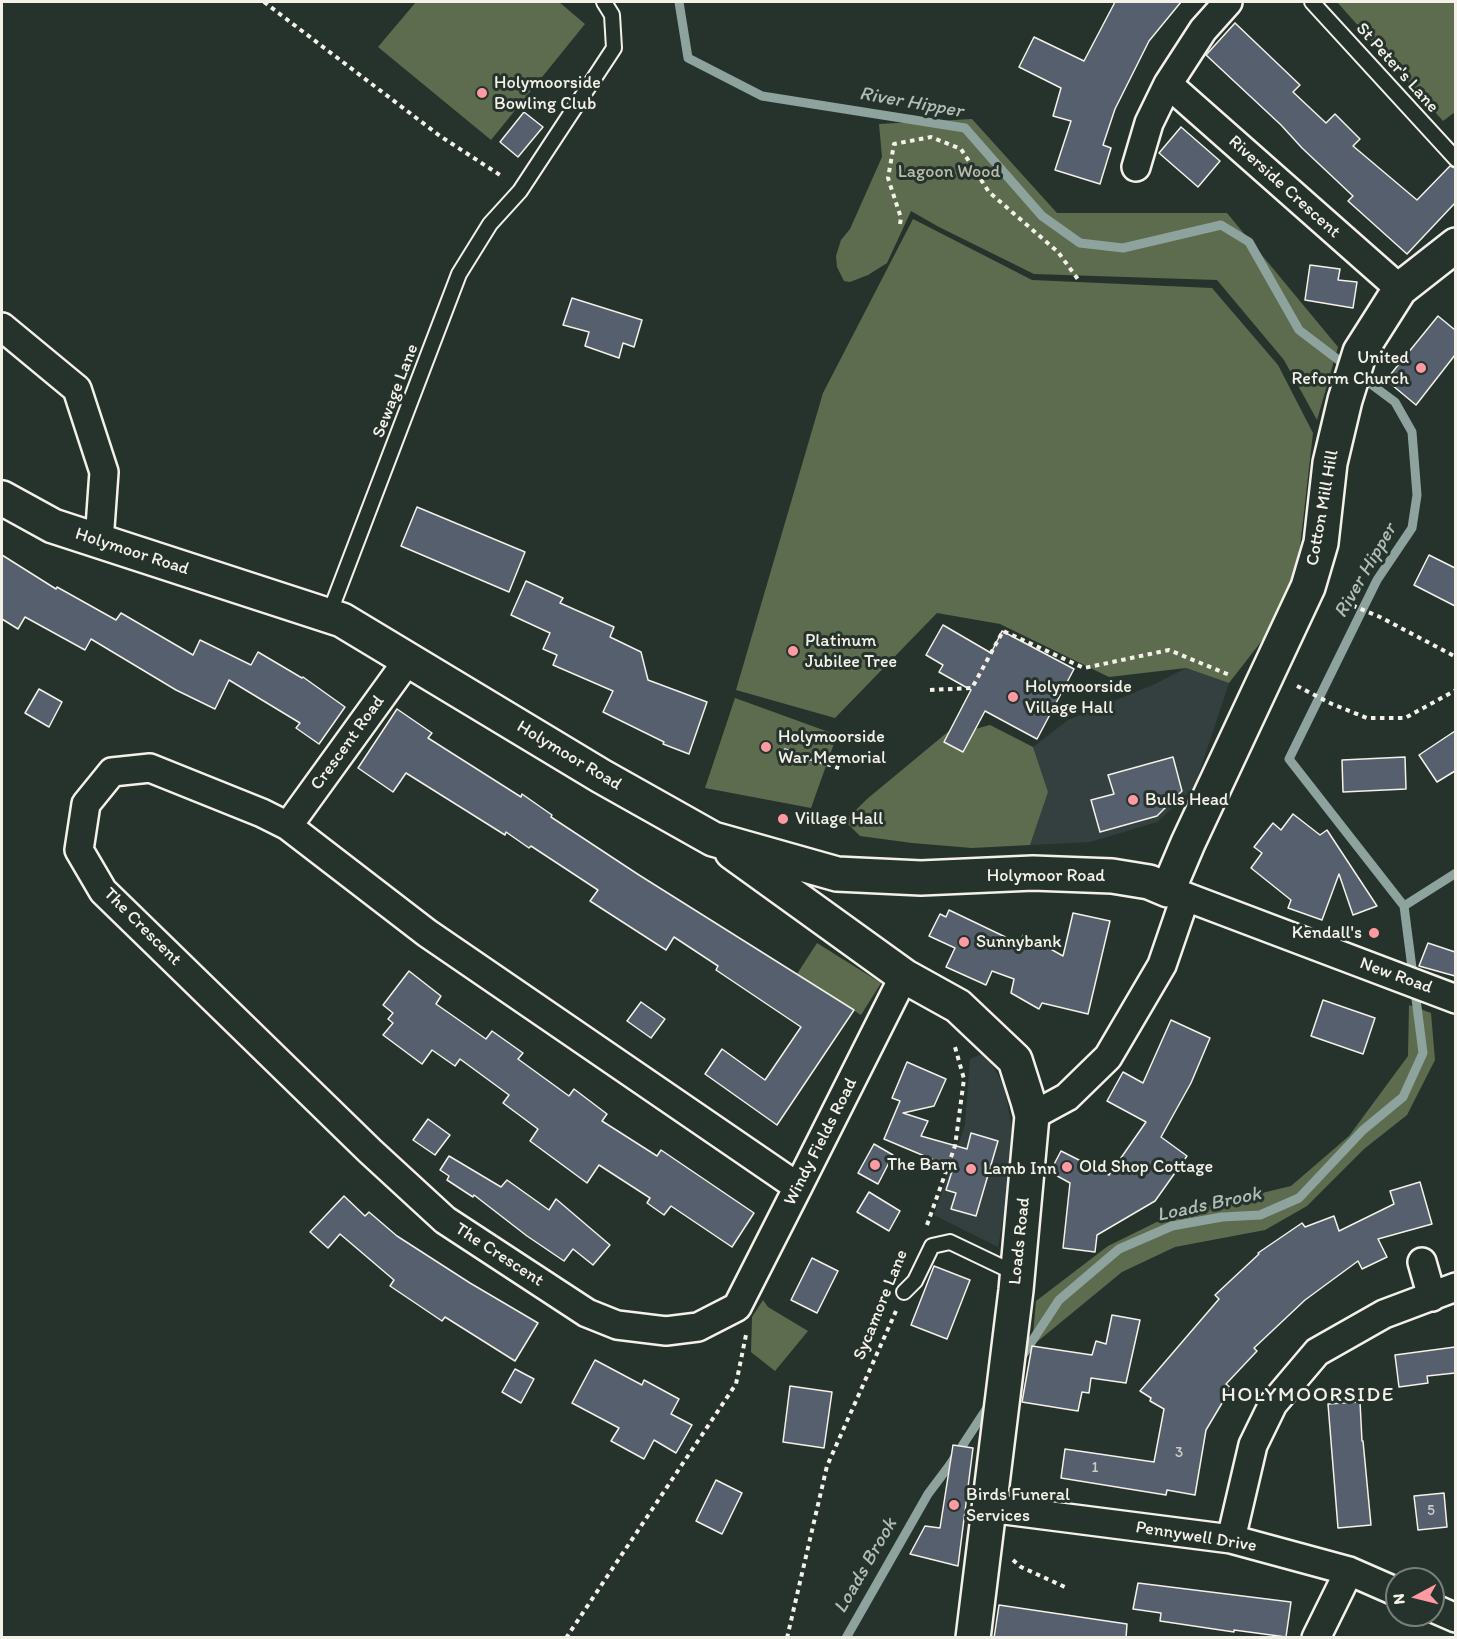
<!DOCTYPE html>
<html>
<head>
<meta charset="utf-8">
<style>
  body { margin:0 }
  #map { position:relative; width:1457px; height:1639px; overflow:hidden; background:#26332d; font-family:Itim,sans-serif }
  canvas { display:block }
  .frame { position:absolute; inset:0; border:3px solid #f4f1e8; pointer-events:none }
  .north { position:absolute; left:1385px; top:1567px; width:60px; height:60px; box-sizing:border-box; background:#26332d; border:2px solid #787f78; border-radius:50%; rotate:263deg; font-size:16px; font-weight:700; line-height:24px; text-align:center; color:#f4f1e8 }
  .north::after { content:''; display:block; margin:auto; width:21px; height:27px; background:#ff9aa2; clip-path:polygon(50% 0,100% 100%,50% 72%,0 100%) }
</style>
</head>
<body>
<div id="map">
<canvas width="1457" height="1639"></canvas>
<div class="frame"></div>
<div class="north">N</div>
</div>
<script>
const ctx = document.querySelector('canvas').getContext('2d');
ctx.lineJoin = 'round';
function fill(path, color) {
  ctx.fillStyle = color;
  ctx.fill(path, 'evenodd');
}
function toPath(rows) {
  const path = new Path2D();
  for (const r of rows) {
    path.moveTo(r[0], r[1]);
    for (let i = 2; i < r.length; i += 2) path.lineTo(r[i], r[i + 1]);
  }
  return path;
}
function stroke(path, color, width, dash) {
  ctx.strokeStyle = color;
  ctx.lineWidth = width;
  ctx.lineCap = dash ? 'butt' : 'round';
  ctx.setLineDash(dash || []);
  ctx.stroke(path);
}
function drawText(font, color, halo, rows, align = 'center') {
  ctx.font = font + ' Itim,sans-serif';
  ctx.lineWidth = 6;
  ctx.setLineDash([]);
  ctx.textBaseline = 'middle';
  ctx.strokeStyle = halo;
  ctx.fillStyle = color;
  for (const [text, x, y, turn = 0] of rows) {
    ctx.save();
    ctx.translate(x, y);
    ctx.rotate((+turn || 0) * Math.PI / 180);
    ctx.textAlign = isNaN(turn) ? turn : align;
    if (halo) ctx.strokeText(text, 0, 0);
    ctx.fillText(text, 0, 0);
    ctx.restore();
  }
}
fill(toPath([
  [1186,668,1229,683,1194,788,1157,822,1090,842,1030,845,1048,792,1033,747,1068,720,1155,684],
  [985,1053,1004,1086,1016,1149,998,1247,934,1215,965,1125,970,1059]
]), '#344040');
fill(toPath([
  [416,2,559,2,585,24,491,140,378,47],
  [1337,2,1455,2,1455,112,1443,121],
  [972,119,1057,213,1227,213,1338,347,1317,420,1284,360,1217,280,1034,274,939,227,911,211,887,263,868,275,850,282,844,281,837,267,836,256,841,240,850,229,882,157,879,124],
  [913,219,1032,280,1212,288,1278,365,1313,433,1298,564,1271,629,1229,683,1186,668,1109,677,1000,624,937,613,835,718,736,690,823,393],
  [735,698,837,735,811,808,705,788],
  [961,721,975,729,990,725,1033,747,1048,792,1030,845,972,848,912,843,860,836,845,821,867,799],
  [817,943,881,983,861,1015,797,974],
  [1409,1005,1431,1013,1435,1060,1407,1115,1364,1149,1307,1206,1265,1230,1175,1247,1122,1272,1032,1346,1036,1301,1108,1246,1171,1215,1291,1186,1349,1136,1408,1056],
  [763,1300,768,1307,808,1331,775,1371,751,1352,752,1317]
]), '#5d6c4e');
stroke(toPath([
  [679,2,688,58,762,96,965,128,1042,216,1080,243,1123,248,1221,225,1249,242,1299,330,1349,368],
  [1360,376,1395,402,1412,432,1417,495,1412,528,1377,580,1289,759,1404,906,1456,873],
  [1019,1361,1059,1300,1119,1249,1172,1226,1222,1217,1260,1215,1299,1198,1363,1130,1403,1097,1423,1053,1404,906],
  [846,1638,928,1494,949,1466,991,1402]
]), '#8ea39e', 9);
const building = toPath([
  [1115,2,1181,2,1149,41,1115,109,1103,145,1111,148,1100,184,1055,170,1071,121,1053,116,1061,88,1019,67,1034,37,1084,61,1115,2],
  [1235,23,1300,85,1293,92,1326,123,1335,114,1360,139,1353,146,1417,200,1450,166,1455,168,1455,203,1407,254,1348,201,1353,196,1302,148,1281,125,1206,55,1235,23],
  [524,112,543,127,518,157,500,142,524,112],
  [1181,127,1220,161,1198,187,1159,153,1181,127],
  [1310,265,1340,269,1338,280,1357,282,1353,308,1305,300,1310,265],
  [572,298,642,320,634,347,623,343,619,358,585,346,589,332,563,325,572,298],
  [1438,316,1455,330,1455,355,1416,405,1386,380,1438,316],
  [417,507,525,552,509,592,401,546,417,507],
  [2,555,56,589,57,587,116,620,121,613,193,655,200,640,251,665,258,652,302,678,303,677,345,707,319,744,296,728,300,723,229,680,215,709,176,690,91,639,85,650,25,617,18,629,2,619,2,555],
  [1429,555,1455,568,1455,606,1414,585,1429,555],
  [526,581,563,598,560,603,614,627,610,637,641,652,648,680,707,702,689,754,663,744,664,742,603,712,613,691,553,665,557,655,543,649,550,633,511,615,526,581],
  [943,625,991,653,1002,631,1074,669,1037,739,985,711,963,752,944,742,971,690,939,672,943,665,926,655,943,625],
  [39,689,62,702,49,727,25,713,39,689],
  [397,709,432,733,428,738,521,797,522,794,552,815,551,817,639,875,854,1010,777,1125,705,1074,722,1049,765,1080,801,1027,716,970,718,966,674,937,666,950,590,901,598,890,531,846,529,848,506,832,505,835,406,773,393,792,358,768,397,709],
  [1455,731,1455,771,1437,782,1419,755,1455,731],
  [1173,757,1182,791,1157,816,1100,832,1091,800,1114,794,1108,775,1173,757],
  [1405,757,1406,789,1343,792,1342,760,1405,757],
  [1293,814,1320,835,1327,830,1377,906,1353,915,1339,874,1322,920,1288,908,1291,900,1251,868,1262,853,1254,847,1273,823,1281,830,1293,814],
  [949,910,1018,943,1024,934,1063,956,1073,913,1110,921,1088,1014,1042,1003,1039,1009,1011,993,1014,979,992,971,986,985,946,967,955,948,929,936,940,914,946,917,949,910],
  [1428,943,1455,952,1455,976,1419,966,1428,943],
  [409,971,441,996,436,1004,486,1039,492,1031,523,1053,518,1059,569,1096,574,1089,607,1114,602,1121,657,1156,661,1150,754,1213,732,1247,671,1206,664,1215,647,1203,650,1198,599,1165,587,1183,530,1141,538,1129,503,1103,509,1095,460,1059,455,1066,432,1050,422,1064,383,1035,393,1023,388,1019,393,1013,383,1005,409,971],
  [1323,1000,1375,1018,1363,1054,1311,1036,1323,1000],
  [641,1002,665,1019,651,1038,627,1021,641,1002],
  [1171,1020,1210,1038,1191,1083,1161,1137,1187,1156,1155,1201,1097,1235,1095,1252,1063,1248,1070,1183,1050,1172,1061,1151,1109,1175,1146,1122,1107,1101,1123,1072,1143,1083,1171,1020],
  [907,1062,946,1079,934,1106,903,1113,928,1121,921,1136,967,1149,971,1133,998,1141,976,1216,951,1209,956,1193,946,1190,953,1168,884,1139,900,1101,892,1098,907,1062],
  [428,1119,450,1135,435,1155,413,1140,428,1119],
  [874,1144,893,1155,878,1184,858,1173,874,1144],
  [449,1156,501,1187,507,1180,549,1210,556,1199,610,1245,593,1265,573,1249,564,1261,527,1236,474,1195,473,1197,447,1180,449,1176,440,1170,449,1156],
  [1420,1182,1432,1224,1378,1239,1387,1257,1362,1269,1358,1261,1305,1300,1254,1348,1257,1351,1226,1384,1231,1388,1206,1430,1195,1495,1167,1490,1166,1495,1061,1478,1065,1449,1154,1462,1164,1409,1150,1401,1151,1398,1140,1391,1219,1299,1215,1295,1259,1254,1258,1253,1302,1223,1305,1227,1334,1216,1339,1231,1394,1204,1390,1191,1420,1182],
  [869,1192,900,1211,889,1231,857,1212,869,1192],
  [344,1196,365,1216,369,1212,397,1236,470,1283,538,1323,515,1361,445,1317,442,1321,390,1286,394,1280,340,1234,328,1248,310,1232,344,1196],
  [812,1258,838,1271,817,1313,791,1300,812,1258],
  [934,1266,970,1280,947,1339,911,1325,934,1266],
  [1112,1315,1140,1320,1126,1383,1091,1378,1089,1393,1082,1392,1078,1411,1022,1402,1032,1346,1092,1355,1096,1341,1106,1344,1112,1315],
  [1455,1347,1455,1373,1427,1376,1428,1383,1399,1387,1395,1355,1455,1347],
  [595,1360,642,1385,644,1380,679,1399,671,1414,692,1425,676,1453,654,1440,644,1459,611,1441,619,1428,572,1403,595,1360],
  [515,1369,534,1379,521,1403,502,1392,515,1369],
  [790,1386,832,1392,824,1448,783,1442,790,1386],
  [1360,1402,1362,1441,1363,1441,1371,1525,1338,1528,1328,1404,1360,1402],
  [953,1445,973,1448,958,1566,910,1554,925,1526,940,1528,953,1445],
  [716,1480,742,1493,722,1534,696,1521,716,1480],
  [1444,1493,1447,1527,1418,1530,1414,1496,1444,1493],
  [1138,1583,1291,1602,1286,1637,1234,1630,1234,1632,1160,1621,1161,1613,1133,1609,1138,1583],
  [999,1605,1127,1624,1126,1638,994,1638,999,1605]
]);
fill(building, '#555f6d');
stroke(building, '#f4f1e8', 1.5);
const service = toPath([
  [1312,2,1456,159],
  [328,617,459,274,490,224,520,191,614,48,612,15,604,2],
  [904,1292,915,1281,932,1246,950,1242,1017,1274]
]);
const minor = toPath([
  [1168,84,1203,30,1228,2],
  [1136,167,1149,123,1168,84,1400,289],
  [2,327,77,389,104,472,99,541],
  [288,826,408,660],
  [1168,890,1456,999],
  [1032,1116,1067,1097,1108,1057,1162,965,1185,898],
  [798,1187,427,933,288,826,262,813,150,768,112,772,86,804,79,850,103,891,370,1151,445,1220,587,1313,617,1325,666,1331,698,1327,737,1307,798,1187,904,976],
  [1422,1262,1432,1297],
  [989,1508,1231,1539,1349,1571,1397,1592],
  [1231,1539,1253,1445,1273,1404,1317,1352,1384,1314,1456,1287],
  [1433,1608,1456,1618],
  [1316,1638,1349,1571]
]);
const tertiary = toPath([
  [2,498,53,526,342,620,601,776,713,839,837,874,921,878,1033,873,1112,876,1149,882,1168,890,1188,843,1308,587,1321,543,1330,463,1345,400,1360,352,1400,289,1456,245],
  [732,852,904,976,958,1006,1015,1060,1028,1101,1032,1116,1016,1290,973,1638]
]);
stroke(service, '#f4f1e8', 18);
stroke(minor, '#f4f1e8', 32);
stroke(tertiary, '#f4f1e8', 38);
stroke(toPath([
  [264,2,440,136,503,177],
  [900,224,901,218,888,178,894,144,931,137,961,149,989,192,1058,252,1080,282],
  [1344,602,1380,617,1456,657],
  [1297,686,1332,704,1367,718,1405,718,1456,690],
  [930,690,972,688,1003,631,1084,668,1169,650,1232,676],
  [784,750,839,768],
  [927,1225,955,1146,964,1079,955,1047],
  [1013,1560,1021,1567,1065,1587],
  [566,1638,736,1384,746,1335],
  [787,1638,827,1466,896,1311]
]), '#f4f1e8', 4, [4.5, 4.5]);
stroke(service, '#26332d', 14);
stroke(minor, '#26332d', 27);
stroke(tertiary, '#26332d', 33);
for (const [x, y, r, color] of [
  [482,93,6,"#ff9aa2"],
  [1421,368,6,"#ff9aa2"],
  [793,651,6,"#ff9aa2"],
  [1013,697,6,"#ff9aa2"],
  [766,747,6,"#ff9aa2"],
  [1133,800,6,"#ff9aa2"],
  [783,819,6,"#ff9aa2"],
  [1374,933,6,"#ff9aa2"],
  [964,942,6,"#ff9aa2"],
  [875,1165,6,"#ff9aa2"],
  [1067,1167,6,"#ff9aa2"],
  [971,1169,6,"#ff9aa2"],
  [954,1505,6,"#ff9aa2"]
]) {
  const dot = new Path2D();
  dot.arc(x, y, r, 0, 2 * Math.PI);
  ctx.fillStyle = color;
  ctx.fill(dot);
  stroke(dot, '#26332d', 2);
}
drawText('15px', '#ccccc9', null, [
  ["3",1179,1453],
  ["1",1095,1468],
  ["5",1431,1511]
]);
drawText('18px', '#f4f1e8', '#26332d', [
  ["St Peter's Lane",1397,68,48],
  ["Riverside Crescent",1284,187,42],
  ["Sewage Lane",396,391,-69],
  ["Cotton Mill Hill",1323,508,-80],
  ["Holymoor Road",132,552,18],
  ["Crescent Road",348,743,-54],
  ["Holymoor Road",569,756,31],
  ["Holymoor Road",1046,876],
  ["The Crescent",142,927,45],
  ["New Road",1396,976,20],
  ["Windy Fields Road",821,1142,-63],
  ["Loads Road",1020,1241,-84],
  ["The Crescent",499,1255,33],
  ["Sycamore Lane",881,1305,-68],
  ["Pennywell Drive",1196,1537,9]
]);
drawText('18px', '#f4f1e8', '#26332d', [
  ["Holymoorside",494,83],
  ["Bowling Club",494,104],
  ["United",1409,358,"right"],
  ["Reform Church",1409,379,"right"],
  ["Platinum",805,641],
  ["Jubilee Tree",805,662],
  ["Holymoorside",1025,687],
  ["Village Hall",1025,708],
  ["Holymoorside",778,737],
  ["War Memorial",778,758],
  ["Bulls Head",1145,800],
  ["Village Hall",795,819],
  ["Kendall's",1362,933,"right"],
  ["Sunnybank",976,942],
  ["The Barn",887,1165],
  ["Old Shop Cottage",1079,1167],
  ["Lamb Inn",983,1169],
  ["Birds Funeral",966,1495],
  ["Services",966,1516]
], 'left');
drawText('18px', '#b8bcaa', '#26332d', [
  ["Lagoon Wood",949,172]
]);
drawText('italic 20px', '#b0bdb7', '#26332d', [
  ["River Hipper",911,103,10],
  ["River Hipper",1366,571,-60],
  ["Loads Brook",1209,1205,-12],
  ["Loads Brook",866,1566,-60]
]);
ctx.letterSpacing = '1.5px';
drawText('21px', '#f4f1e8', '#26332d', [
  ["HOLYMOORSIDE",1308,1396]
]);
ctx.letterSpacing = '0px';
</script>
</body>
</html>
